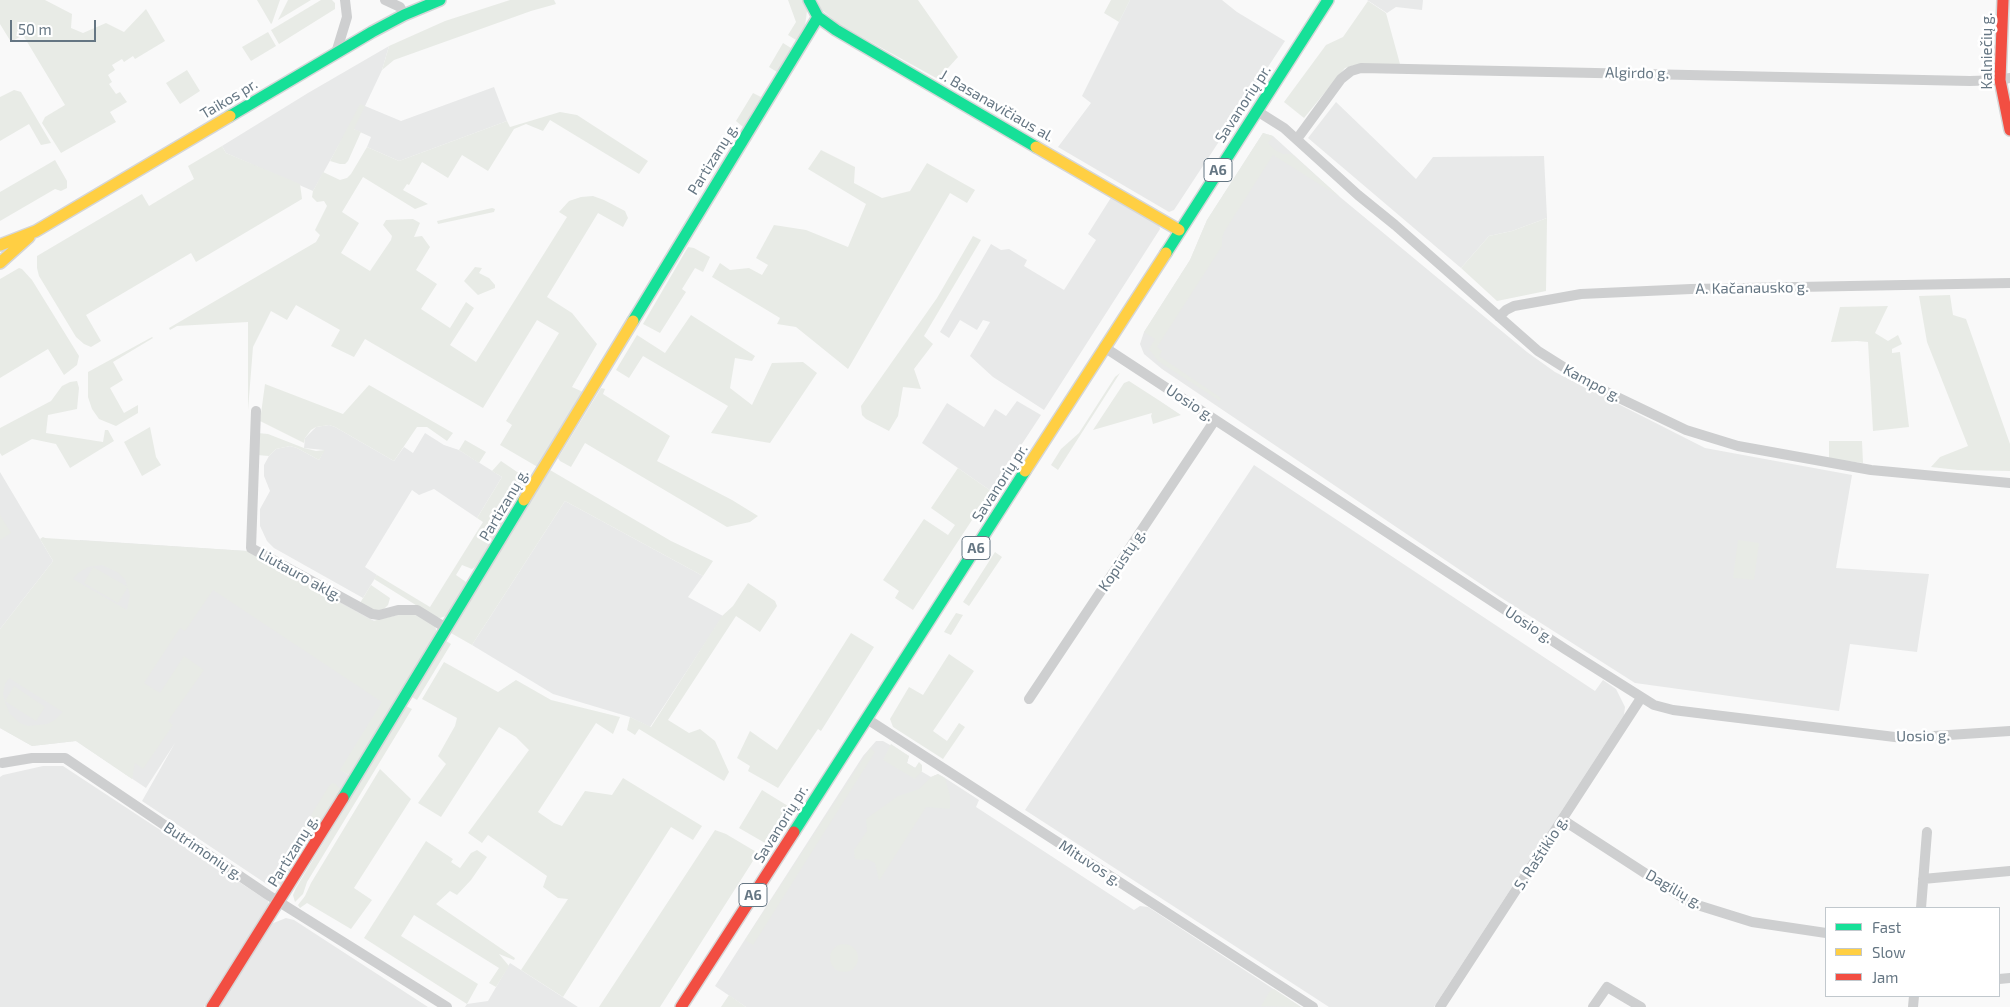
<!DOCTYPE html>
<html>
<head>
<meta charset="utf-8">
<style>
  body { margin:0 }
  #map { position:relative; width:2010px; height:1007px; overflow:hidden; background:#f9f9f9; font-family:"Exo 2",sans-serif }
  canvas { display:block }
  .legend { position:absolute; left:1825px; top:907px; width:175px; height:90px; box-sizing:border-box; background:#fff; border:1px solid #c1c8cd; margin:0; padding:6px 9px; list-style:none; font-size:15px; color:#657683 }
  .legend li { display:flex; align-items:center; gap:10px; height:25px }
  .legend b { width:25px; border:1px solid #c1c8cd }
  .scale { position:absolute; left:10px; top:20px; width:86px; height:22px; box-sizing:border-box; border:2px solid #657683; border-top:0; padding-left:6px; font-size:15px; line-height:18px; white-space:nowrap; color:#657683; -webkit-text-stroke:4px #fff; paint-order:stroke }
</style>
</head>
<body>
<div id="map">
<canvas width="2010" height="1007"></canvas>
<ul class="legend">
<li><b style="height:6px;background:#16e098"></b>Fast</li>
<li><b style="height:6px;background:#ffcf43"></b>Slow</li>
<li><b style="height:6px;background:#f24e42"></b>Jam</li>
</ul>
<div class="scale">50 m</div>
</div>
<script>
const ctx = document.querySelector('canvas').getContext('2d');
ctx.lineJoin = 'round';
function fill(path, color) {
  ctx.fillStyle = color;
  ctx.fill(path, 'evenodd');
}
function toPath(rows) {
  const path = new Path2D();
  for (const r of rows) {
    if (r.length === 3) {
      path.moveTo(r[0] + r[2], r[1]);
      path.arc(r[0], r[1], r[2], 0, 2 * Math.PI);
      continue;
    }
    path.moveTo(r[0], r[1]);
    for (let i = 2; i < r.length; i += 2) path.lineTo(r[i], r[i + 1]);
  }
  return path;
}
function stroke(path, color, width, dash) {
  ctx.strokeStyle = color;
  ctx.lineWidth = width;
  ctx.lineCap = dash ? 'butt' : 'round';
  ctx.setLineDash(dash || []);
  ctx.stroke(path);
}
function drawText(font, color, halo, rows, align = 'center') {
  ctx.font = font + ' "Exo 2",sans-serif';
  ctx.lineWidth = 5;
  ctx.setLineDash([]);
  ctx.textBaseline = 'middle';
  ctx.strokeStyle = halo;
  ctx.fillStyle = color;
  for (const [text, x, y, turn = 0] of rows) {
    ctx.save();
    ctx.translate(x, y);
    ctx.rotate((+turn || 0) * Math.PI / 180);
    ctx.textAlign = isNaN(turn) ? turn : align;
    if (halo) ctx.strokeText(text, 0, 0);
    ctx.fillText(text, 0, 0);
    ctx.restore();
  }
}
fill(toPath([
  [1130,0,1222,0,1237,12,1285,41,1174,210,1169,212,1058,147,1091,103,1082,96],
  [1367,0,1423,0,1422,10,1396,7,1387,13],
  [389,46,382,70,365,106,401,121,494,87,507,121,399,161,367,147,371,137,349,127,313,191,226,153,222,146,308,93],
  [1336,102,1416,179,1433,157,1544,156,1547,218,1512,231,1489,236,1461,268,1308,138],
  [1263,133,1273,136,1340,197,1527,352,1555,372,1705,448,1852,475,1836,568,1929,574,1917,652,1850,644,1839,711,1635,683,1500,597,1162,369,1144,354,1140,344,1144,332,1190,260,1207,220],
  [1112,196,1159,225,1160,229,1044,410,993,377,970,356,990,322,983,320,977,330,960,320,949,338,940,332,991,244,1001,250,1009,249,1027,260,1024,266,1064,290,1096,240,1088,234],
  [1017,401,1041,415,991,491,922,443,947,403,984,427,995,409,1006,416],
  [329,425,335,427,394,461,404,447,413,453,425,433,444,445,459,450,502,477,477,518,434,489,419,495,412,490,365,567,377,575,363,598,274,548,267,541,260,526,260,509,270,491,264,476,264,465,269,456,276,449,290,446,297,448,319,460,324,450,304,448,305,438,316,427],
  [1254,465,1595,691,1603,680,1616,689,1625,707,1624,715,1434,1007,1329,1007,1025,810],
  [0,472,53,561,0,629],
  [565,501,703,576,688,597,723,616,650,727,630,717,553,694,472,645],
  [80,540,247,551,418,645,341,770,349,775,282,884,276,887,268,885,142,801,175,743,146,788,76,741,32,746,0,728,0,654],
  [876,741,883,741,909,756,907,763,931,777,938,774,945,778,979,800,976,807,1134,910,1140,906,1148,907,1301,1007,746,1007,715,986,863,756],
  [43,766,63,766,268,901,269,905,204,1007,0,1007,0,777,3,775],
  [286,918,294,920,428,1007,219,1007,271,924],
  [510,963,578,1007,465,1007,467,1004,488,1001]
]), '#e8e9e9');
fill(toPath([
  [0,0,45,0,72,14,71,28,83,33,106,23,124,32,146,9,165,41,135,59,133,56,124,62,122,59,112,65,115,70,108,75,112,82,109,84,116,94,120,92,127,102,110,112,116,122,61,153,42,123,45,117,65,105,23,35,11,42,0,24],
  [257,0,280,0,272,23,271,24],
  [288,0,311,0,278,20],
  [321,0,332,0,335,3,335,9,279,44,271,30],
  [510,0,554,0,556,4,531,11,394,60,382,70,389,46,445,21],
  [788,0,802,0,807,11,805,26,796,40,788,35,796,22],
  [817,0,918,0,958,57,938,79,840,25,822,10],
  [1111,0,1130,0,1119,22,1104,13],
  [1368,1,1386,13,1400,64,1355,65,1345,68,1304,118,1284,102,1326,45,1343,37],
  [268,32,276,46,251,61,242,47],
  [783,43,791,48,777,72,769,67],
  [187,70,200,91,180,104,166,83],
  [14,90,21,92,51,143,41,145,29,124,0,141,0,97],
  [753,93,761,97,743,127,736,121],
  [360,104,365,106,354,129,361,132,348,161,345,164,340,164,330,161],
  [560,112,577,115,648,161,639,174,550,120,543,131,526,124,514,129,488,171,462,155,448,178,422,162,409,185,407,184,403,190,428,204,415,209,363,177,342,212,359,223,341,253,370,271,391,240,392,236,383,225,386,220,413,219,420,223,414,237,422,236,430,247,416,270,437,284,421,309,450,328,466,302,474,308,450,345,476,362,567,217,559,212,569,201,581,197,593,196,604,200,625,211,628,218,623,227,598,213,547,297,572,313,597,344,572,387,583,392,540,466,536,466,500,445,512,425,506,421,559,333,537,320,483,408,365,339,354,357,331,346,340,330,296,305,287,320,271,311,253,347,248,410,248,322,177,326,170,330,169,328,316,242,320,235,315,230,327,206,324,201,317,202,312,197,313,191,323,172,340,180,347,178,351,174,367,147,399,161,507,121,510,127],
  [1263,133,1273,136,1268,143,1275,150,1283,154,1292,154,1340,197,1273,155,1224,232,1222,238,1222,246,1157,347,1162,351,1159,356,1221,398,1220,401,1158,361,1149,349,1155,339,1144,332,1190,260,1207,220],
  [222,146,226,153,300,184,302,199,196,262,191,253,86,315,101,341,91,347,84,344,76,337,39,276,37,268,37,256,142,194,149,206,194,179,188,166],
  [821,150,855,167,854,183,882,198,910,191,927,163,975,190,967,203,950,193,848,369,796,327,777,324,780,318,712,277,720,263,730,270,749,268,762,275,768,265,756,258,774,225,806,230,848,247,866,204,808,169],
  [55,160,67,181,67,188,61,191,55,189,0,221,0,192],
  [492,208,495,209,494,212,438,224,437,221],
  [1547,218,1546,291,1497,301,1461,268,1489,236,1512,231],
  [973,236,981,240,924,336,933,344,914,369,921,389,903,387,898,416,889,431,866,419,862,415,861,406,937,298],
  [688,247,694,248,710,257,703,272,695,268,682,289,686,292,660,333,643,324],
  [475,267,482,268,479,273,489,278,495,285,495,288,478,295,464,281],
  [19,268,22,269,32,280,79,356,77,365,64,375,48,349,0,378,0,279],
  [1950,295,1953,315,1966,319,2010,444,2010,471,1958,470,1931,467,1940,457,1968,446,1927,342,1919,296],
  [1888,306,1875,333,1888,341,1898,335,1902,344,1892,349,1892,353,1900,352,1909,427,1873,431,1868,342,1857,341,1831,342,1840,307],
  [691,315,755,356,752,361,735,358,730,388,752,405,772,363,803,362,817,373,770,443,711,433,728,406,643,356,629,378,616,370,637,335,665,353],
  [152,337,153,338,113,362,123,380,110,388,124,413,138,405,138,413,116,426,99,419,92,409,88,397,88,372],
  [1120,373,1058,470,1051,465,1061,449,1079,433,1115,377],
  [77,381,79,388,77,409,48,415,46,433,103,442,105,430,108,430,114,441,70,468,56,444,32,439,2,456,0,453,0,428,51,401,62,386,70,382],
  [1129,381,1160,401,1181,415,1153,424,1151,416,1152,413,1093,430,1124,383],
  [265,384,343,414,369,385,453,433,447,441,427,427,417,427,394,461,335,427,329,425,316,427,311,430,305,438,304,443,260,421],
  [601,388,605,389,603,394,670,436,657,461,732,500,758,516,750,522,727,527,585,443,571,467,560,461,558,458],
  [150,427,156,457,161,465,142,476,124,442],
  [258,433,268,434,304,448,316,451,325,450,319,460,297,448,290,446,276,449,269,456,257,455],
  [465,440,486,452,479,463,459,450],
  [1829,441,1862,441,1863,463,1829,459],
  [501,461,526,478,529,482,475,567,472,569,462,565,456,575,466,582,465,586,446,616,440,618,435,617,374,579,377,575,430,607,483,522,477,518,502,477,492,471],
  [958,468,991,491,913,610,895,598,899,591,883,580,924,519,948,535,955,525,931,508],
  [550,470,671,541,713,561,703,576,565,501,472,645,451,633],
  [0,515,11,533,0,540],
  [43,537,45,538,247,551,373,621,410,612,419,615,435,625,437,634,349,775,340,770,382,702,213,590,185,631,180,628,144,683,160,693,184,656,204,670,168,721,173,725,143,769,135,763,132,779,76,741,32,746,0,728,0,629,53,561,40,539],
  [102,565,117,572,125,579,130,595,127,610,73,579,78,573,88,567],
  [9,678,63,712,55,720,47,724,28,726,20,723,10,714,5,702,3,694,5,684],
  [1738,540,1759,543,1754,580,1733,578],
  [995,552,1002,557,969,606,963,602],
  [93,567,128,587,118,603,84,583],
  [748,583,775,601,777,606,760,632,736,616,668,720,689,733,700,729,715,741,729,772,724,781,639,729,635,735,627,730,630,717,651,727,722,616,733,606],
  [371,585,390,598,388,605,384,609,377,611,360,603],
  [956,613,963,615,951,635,944,632],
  [851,633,874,647,821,731,818,729,778,788,748,771,750,766,737,758,750,731,777,750],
  [446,641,451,644,417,700,412,697],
  [949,654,974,671,933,731,947,741,959,723,965,727,943,759,893,727,890,719,909,687,923,695],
  [444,662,498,692,516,680,551,700,620,717,613,734,596,723,538,812,554,823,562,826,585,791,612,795,623,778,702,826,693,840,671,827,563,997,521,970,568,899,558,898,543,887,547,876,488,835,482,843,468,833,529,750,516,737,499,727,441,817,418,803,446,764,438,756,455,726,457,718,422,699],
  [14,686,45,707,36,721,5,701],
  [406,706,412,709,307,882,303,894,295,902,293,895,296,888],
  [891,744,909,756,907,763,915,768,919,762,922,765,922,771,915,779,883,760],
  [870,748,875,752,753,945,745,940],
  [380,769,411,799,354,888,372,900,351,929,307,903,300,908,298,905,305,896,311,883],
  [938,774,945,778,950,796,950,809,926,807,879,881,875,863,867,859,862,860,855,859,854,850,867,831,866,819,898,796,919,789,931,777],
  [332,783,336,784,341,790,291,871,281,864,329,786],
  [762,790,788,806,765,843,739,828],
  [715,830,726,834,758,853,660,1007,599,1007],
  [426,841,453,859,451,862,460,868,471,853,477,850,487,857,471,880,457,895,450,891,436,904,515,958,514,960,499,954,509,966,496,987,489,983,499,968,414,915,401,936,478,984,467,1004,364,938],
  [844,958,14],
  [1274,989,1301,1007,1261,1006,1270,991],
  [729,995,746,1007,721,1007]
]), '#e8ebe6');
const fast = toPath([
  [809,0,818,17,836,30,1036,147],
  [230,116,372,32,404,15,440,0],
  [1166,253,1328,0],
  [633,321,818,17],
  [343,798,524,500],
  [794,832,1025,471]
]);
const slow = toPath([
  [1036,147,1179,230],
  [0,245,36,231,230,116],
  [0,263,29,237],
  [1025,471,1166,253],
  [524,500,633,321]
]);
const jam = toPath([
  [2003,0,2000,80,2010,130],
  [212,1007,343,798],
  [681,1007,794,832]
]);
stroke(fast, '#d5d6d7', 14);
stroke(slow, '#d5d6d7', 14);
stroke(jam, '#d5d6d7', 14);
stroke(toPath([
  [385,0,400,7,404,15],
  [336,53,347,17,345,0],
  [1257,111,1284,128,1358,195,1395,225,1538,351,1592,385,1686,430,1738,446,1871,470,2010,483],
  [1297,139,1341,79,1351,71,1361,68,1970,81,2000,80,2010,78],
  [1499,317,1506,310,1514,306,1581,294,1691,289,2010,283],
  [1104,347,1565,649,1654,705,1673,710,1903,738,2010,731],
  [256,411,251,548,372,614,379,615,398,610,417,610,446,628],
  [1029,699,1215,420],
  [867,719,1313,1007],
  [2,763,32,758,65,758,268,895,447,1007],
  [1563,820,1691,903,1752,922,1826,933],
  [1923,879,2010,871],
  [1921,908,1927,832],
  [1999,979,2010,978],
  [1440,1007,1641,698],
  [1593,1007,1607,987,1641,1007],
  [1913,1007,1914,996]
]), '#cecfd0', 10);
stroke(fast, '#16e098', 11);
stroke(slow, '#ffcf43', 11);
stroke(jam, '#f24e42', 11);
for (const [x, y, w] of [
  [1218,170,28],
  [976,548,28],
  [753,895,28]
]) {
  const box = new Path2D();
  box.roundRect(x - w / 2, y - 11.5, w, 23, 4);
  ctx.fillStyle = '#fff';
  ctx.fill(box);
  stroke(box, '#657683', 1);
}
drawText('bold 14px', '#657683', null, [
  ["A6",1218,170],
  ["A6",976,548],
  ["A6",753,895]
]);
drawText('15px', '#657683', '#fff', [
  ["Kalniečių g.",1987,51,-90],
  ["Algirdo g.",1637,73,1],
  ["Taikos pr.",229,99,-31],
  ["Savanorių pr.",1243,104,-57],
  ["J. Basanavičiaus al.",997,106,30],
  ["Partizanų g.",713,159,-58],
  ["A. Kačanausko g.",1752,288,-1],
  ["Kampo g.",1592,383,28],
  ["Uosio g.",1190,403,33],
  ["Savanorių pr.",1000,483,-57],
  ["Partizanų g.",504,505,-59],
  ["Kopūstų g.",1122,560,-56],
  ["Liutauro aklg.",300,575,29],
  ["Uosio g.",1529,625,33],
  ["Uosio g.",1923,736,-1],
  ["Savanorių pr.",781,824,-58],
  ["Butrimonių g.",203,851,34],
  ["Partizanų g.",293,851,-58],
  ["S. Raštikio g.",1541,853,-57],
  ["Mituvos g.",1090,863,33],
  ["Dagilių g.",1674,889,30]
]);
</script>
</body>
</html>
